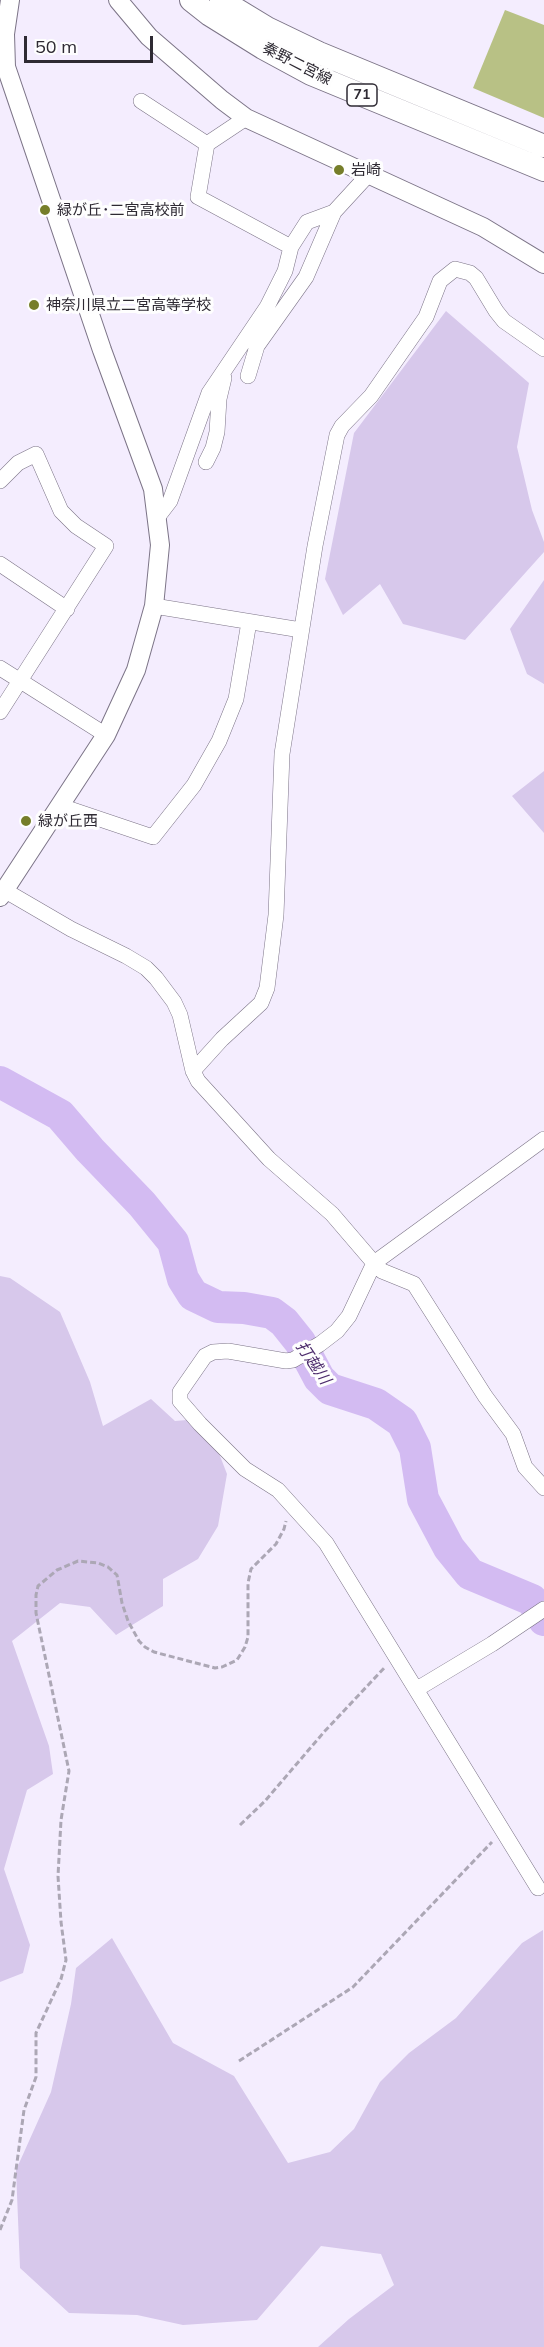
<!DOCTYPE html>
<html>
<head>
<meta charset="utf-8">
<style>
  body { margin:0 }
  #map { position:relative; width:544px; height:2347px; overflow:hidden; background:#f4edfe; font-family:Mulish,sans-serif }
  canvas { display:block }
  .scale { position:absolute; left:24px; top:36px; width:129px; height:27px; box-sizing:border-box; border:3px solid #2e2a33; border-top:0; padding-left:8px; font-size:18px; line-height:21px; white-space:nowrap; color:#2e2a33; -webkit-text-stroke:4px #fefefe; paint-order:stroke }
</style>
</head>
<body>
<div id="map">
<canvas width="544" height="2347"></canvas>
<div class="scale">50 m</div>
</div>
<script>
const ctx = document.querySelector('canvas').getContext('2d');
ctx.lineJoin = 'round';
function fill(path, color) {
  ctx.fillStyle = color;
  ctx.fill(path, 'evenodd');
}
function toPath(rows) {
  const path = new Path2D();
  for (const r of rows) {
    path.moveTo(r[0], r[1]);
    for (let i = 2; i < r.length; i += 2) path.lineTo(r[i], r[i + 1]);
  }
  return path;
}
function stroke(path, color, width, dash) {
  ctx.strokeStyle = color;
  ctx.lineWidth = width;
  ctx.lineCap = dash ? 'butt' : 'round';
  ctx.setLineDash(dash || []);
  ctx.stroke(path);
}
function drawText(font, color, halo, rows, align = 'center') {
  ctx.font = font + ' Mulish,"Noto Sans JP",sans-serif';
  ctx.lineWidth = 6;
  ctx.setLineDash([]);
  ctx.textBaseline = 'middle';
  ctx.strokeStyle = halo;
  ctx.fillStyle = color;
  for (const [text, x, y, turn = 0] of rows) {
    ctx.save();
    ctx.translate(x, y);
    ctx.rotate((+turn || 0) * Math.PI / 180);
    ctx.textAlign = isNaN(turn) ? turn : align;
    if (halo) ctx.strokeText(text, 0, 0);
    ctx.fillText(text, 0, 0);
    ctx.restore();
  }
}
fill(toPath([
  [446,311,529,383,517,447,532,510,544,542,544,552,465,640,403,624,380,584,343,615,325,579,354,433],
  [544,580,544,684,527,674,510,629],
  [544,771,544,833,512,796],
  [0,1276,10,1278,60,1312,90,1382,103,1426,151,1399,175,1421,187,1420,215,1443,227,1474,218,1526,198,1559,163,1579,163,1606,116,1635,90,1607,60,1603,12,1641,49,1746,53,1774,27,1790,4,1869,30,1945,23,1973,0,1982],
  [543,1930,544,2347,318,2347,349,2319,394,2285,381,2254,321,2246,257,2320,183,2325,137,2315,69,2313,20,2268,16,2170,51,2092,71,2004,76,1968,112,1938,173,2043,234,2076,288,2163,330,2152,354,2129,380,2082,409,2053,456,2018,522,1943]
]), '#d7c8eb');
stroke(toPath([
  [0,1082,60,1115,90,1150,142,1204,173,1242,183,1279,193,1295,218,1307,244,1308,272,1313,284,1322,300,1342,319,1378,330,1389,376,1404,402,1422,415,1448,423,1499,449,1548,470,1574,532,1600,544,1620]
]), '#d3bbf2', 32);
fill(toPath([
  [505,10,544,25,544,118,473,88]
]), '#b8c185');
const minor = toPath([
  [141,101,207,144,198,197,291,247],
  [207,144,246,118],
  [248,376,257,346,306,277,334,212,368,175],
  [206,462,213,448,217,432,219,399,224,378],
  [0,481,18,463,36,454,61,511,76,526,106,546,0,712],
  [157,518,170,501,209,393,267,307,285,271,291,247,307,222,334,212],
  [0,564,67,609],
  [154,606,301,630],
  [0,668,106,735],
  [61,806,153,837,194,785,219,741,236,699,249,622],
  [4,890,71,929,126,956,146,968,156,978,174,1002,180,1015,193,1071,198,1081,269,1159,332,1214,374,1263,382,1271,414,1284,485,1396,513,1434,525,1467,544,1488],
  [193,1071,222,1039,261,1003,267,988,276,915,282,754,315,546,337,435,342,426,371,396,426,317,440,281,455,269,470,273,476,278,496,311,504,321,544,349],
  [417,1689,492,1644,544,1609],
  [538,1888,326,1543,278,1490,245,1469,200,1424,180,1401,180,1392,205,1356,213,1352,228,1351,286,1361,293,1360,320,1344,337,1331,349,1316,374,1263,544,1139]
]);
const tertiary = toPath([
  [118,0,149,37,222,100,246,118,483,227,544,264],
  [0,897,106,735,136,670,154,606,160,545,153,489,102,350,6,67,5,34,10,0]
]);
const primary = toPath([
  [191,0,210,15,263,48,311,74,544,170],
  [221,0,267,28,319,53,544,146]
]);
stroke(minor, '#7c7487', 16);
stroke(tertiary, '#7c7487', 20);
stroke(primary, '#7c7487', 24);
stroke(toPath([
  [240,1825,265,1801,324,1732,386,1666],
  [239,2061,353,1987,492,1842],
  [0,2230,12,2200,24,2110,36,2077,36,2033,61,1979,66,1960,61,1922,58,1876,61,1820,69,1771,36,1613,36,1595,38,1586,57,1570,78,1561,98,1563,108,1567,117,1575,122,1603,128,1621,139,1641,145,1647,154,1652,215,1668,222,1667,237,1660,245,1647,248,1637,248,1583,251,1569,276,1544,284,1529,286,1521]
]), '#aca7b5', 3, [6, 3]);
stroke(minor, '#fff', 15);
stroke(tertiary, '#fff', 18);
stroke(primary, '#fff', 22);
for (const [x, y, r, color] of [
  [339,170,6,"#767e2a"],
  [45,210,6,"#767e2a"],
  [34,305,6,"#767e2a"],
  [26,821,6,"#767e2a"]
]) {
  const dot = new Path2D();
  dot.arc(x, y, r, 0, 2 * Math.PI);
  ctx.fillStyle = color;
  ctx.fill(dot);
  stroke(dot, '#fefefe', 2);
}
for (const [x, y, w] of [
  [362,95,30]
]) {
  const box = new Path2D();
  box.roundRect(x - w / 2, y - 11, w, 22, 4.5);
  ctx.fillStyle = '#fefefe';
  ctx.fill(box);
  stroke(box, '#2e2a33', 1.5);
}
drawText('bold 14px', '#2e2a33', null, [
  ["71",362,95]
]);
drawText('15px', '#2e2a33', '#fefefe', [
  ["秦野二宮線",297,64,27]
]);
drawText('15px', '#2e2a33', '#fefefe', [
  ["岩崎",351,170],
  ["緑が丘･二宮高校前",57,210],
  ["神奈川県立二宮高等学校",46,305],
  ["緑が丘西",38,821]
], 'left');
drawText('italic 16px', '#4c2b6c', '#fefefe', [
  ["打越川",313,1363,56]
]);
</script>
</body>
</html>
